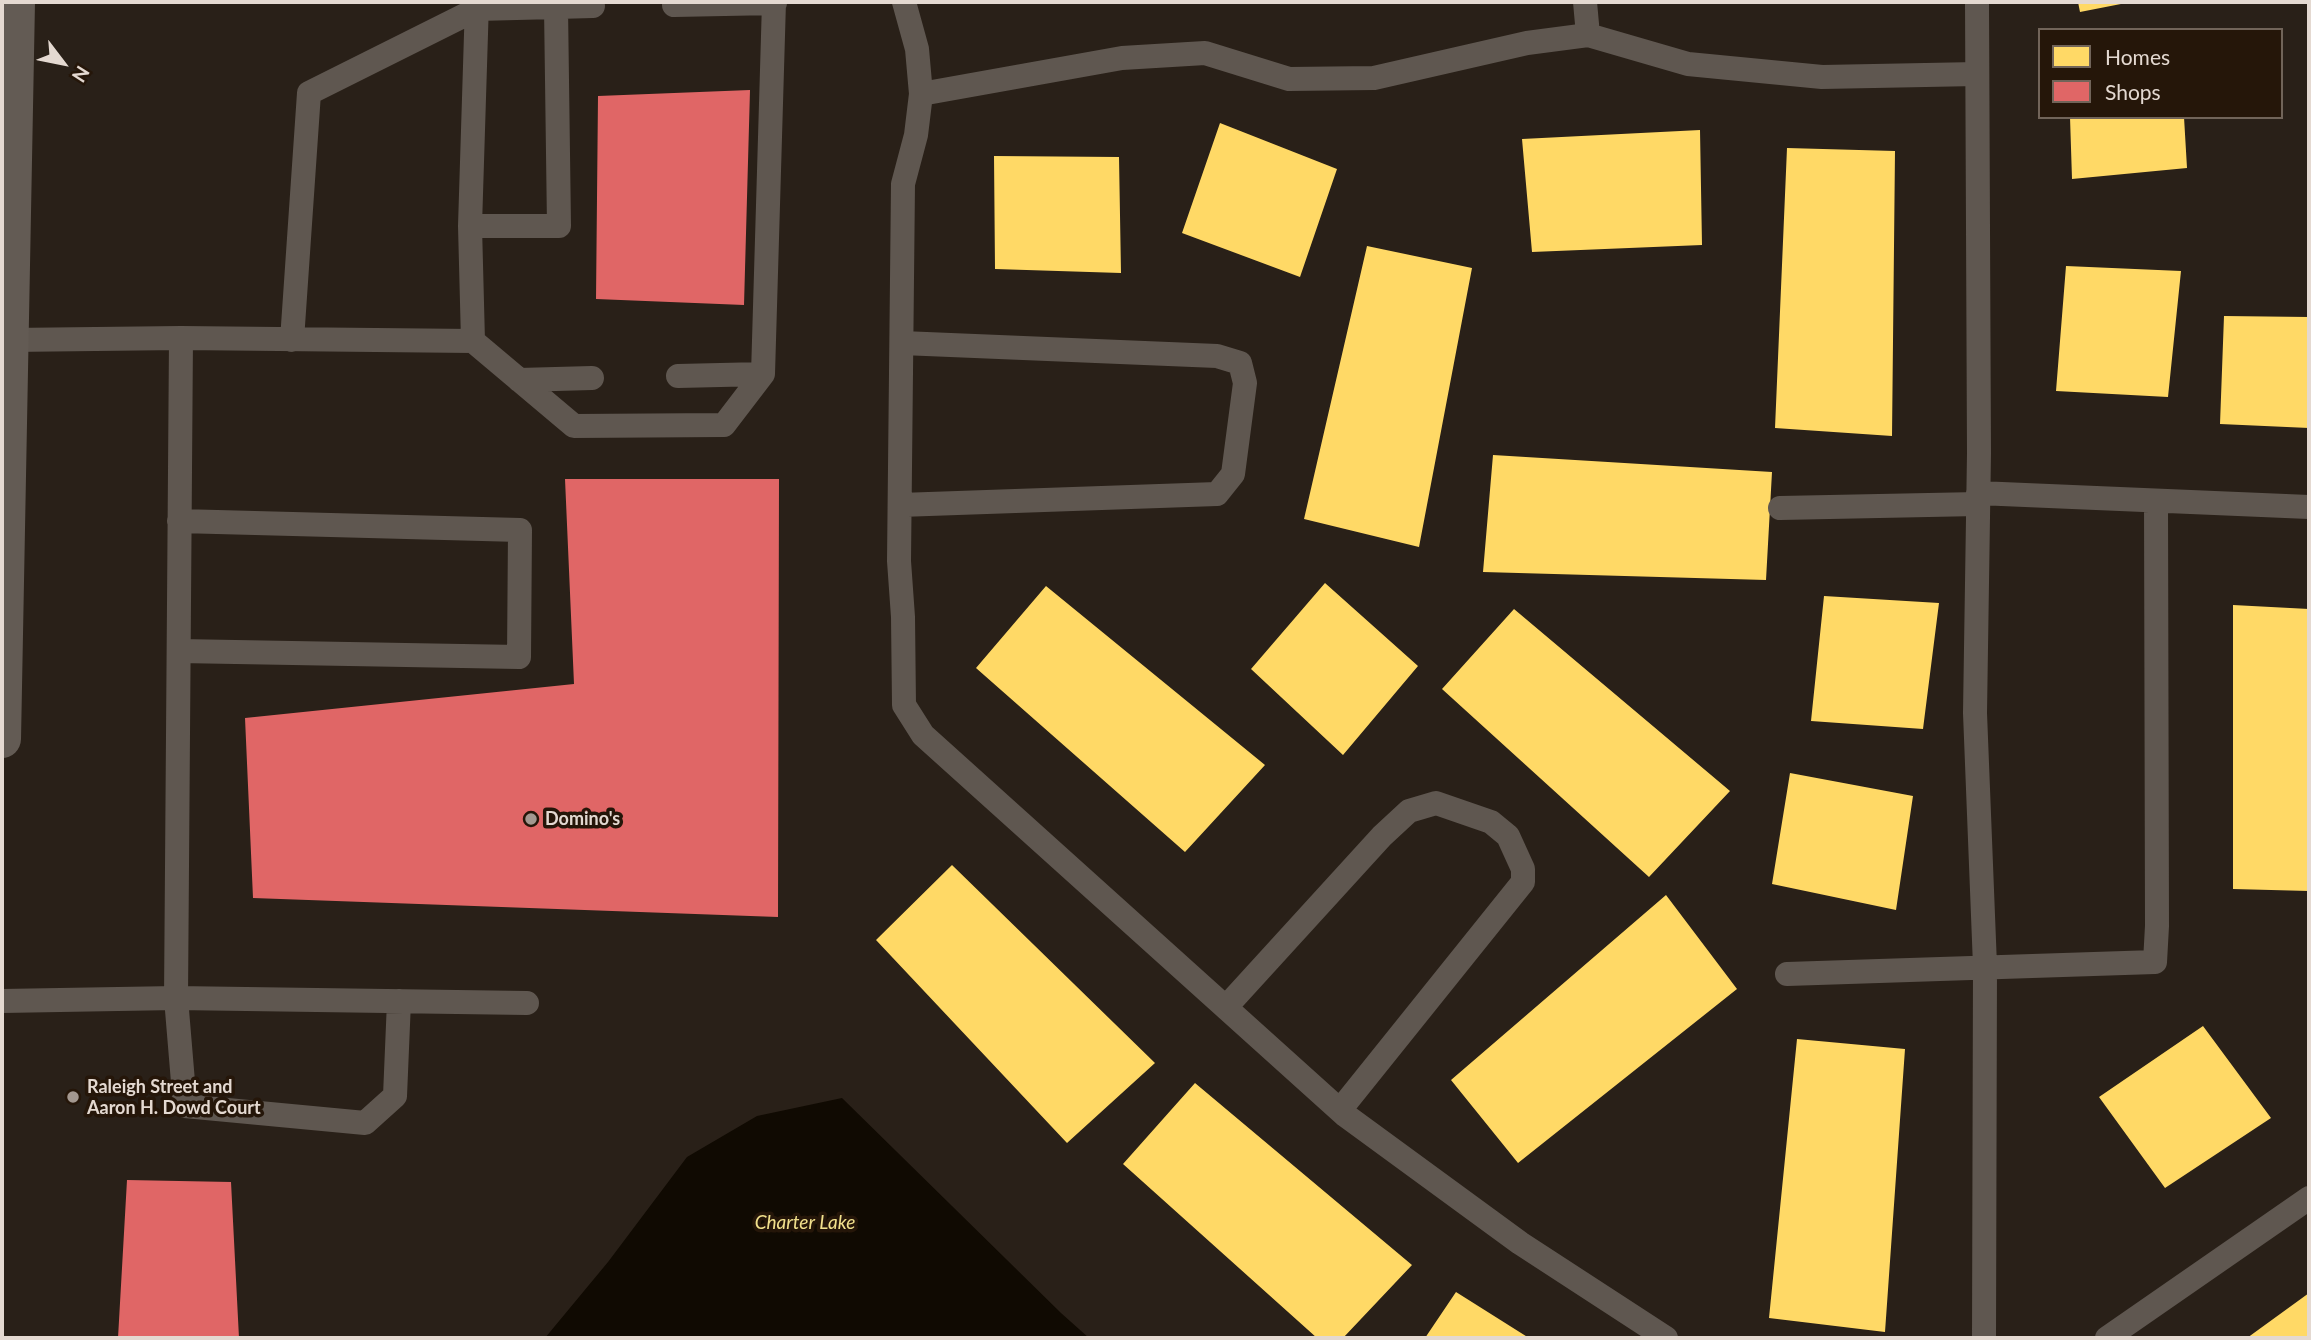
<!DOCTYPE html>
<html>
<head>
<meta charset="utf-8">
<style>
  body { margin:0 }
  #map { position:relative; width:2311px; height:1340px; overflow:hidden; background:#292018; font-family:Lato,sans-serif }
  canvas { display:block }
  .frame { position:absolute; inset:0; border:4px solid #e4d9d1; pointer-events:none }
  .legend { position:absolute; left:2038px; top:28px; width:245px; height:91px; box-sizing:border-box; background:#251609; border:2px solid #716459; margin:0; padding:9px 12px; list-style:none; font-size:21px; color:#e4d9d1 }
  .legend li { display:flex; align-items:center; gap:14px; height:35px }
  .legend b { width:35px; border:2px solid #716459 }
  .north { position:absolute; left:28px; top:28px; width:70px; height:70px; -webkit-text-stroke:5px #251609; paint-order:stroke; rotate:122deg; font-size:19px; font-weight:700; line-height:28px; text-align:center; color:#e4d9d1 }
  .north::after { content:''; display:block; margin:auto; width:24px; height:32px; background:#e4d9d1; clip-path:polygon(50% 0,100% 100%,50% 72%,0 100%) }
</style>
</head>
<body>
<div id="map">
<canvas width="2311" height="1340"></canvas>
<div class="frame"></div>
<ul class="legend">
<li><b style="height:19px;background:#ffd966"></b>Homes</li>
<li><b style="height:19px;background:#e06666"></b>Shops</li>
</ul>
<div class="north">N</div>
</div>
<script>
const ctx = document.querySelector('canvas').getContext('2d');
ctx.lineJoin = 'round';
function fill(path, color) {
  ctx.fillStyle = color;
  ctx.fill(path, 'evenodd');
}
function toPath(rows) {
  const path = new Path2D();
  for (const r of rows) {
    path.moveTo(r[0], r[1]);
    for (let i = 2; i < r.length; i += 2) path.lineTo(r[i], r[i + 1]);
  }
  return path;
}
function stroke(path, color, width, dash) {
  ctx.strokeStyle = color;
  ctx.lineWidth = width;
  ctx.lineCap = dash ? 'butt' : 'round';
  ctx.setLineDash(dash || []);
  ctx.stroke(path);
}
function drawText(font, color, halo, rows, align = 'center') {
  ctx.font = font + ' Lato,sans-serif';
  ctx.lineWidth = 7;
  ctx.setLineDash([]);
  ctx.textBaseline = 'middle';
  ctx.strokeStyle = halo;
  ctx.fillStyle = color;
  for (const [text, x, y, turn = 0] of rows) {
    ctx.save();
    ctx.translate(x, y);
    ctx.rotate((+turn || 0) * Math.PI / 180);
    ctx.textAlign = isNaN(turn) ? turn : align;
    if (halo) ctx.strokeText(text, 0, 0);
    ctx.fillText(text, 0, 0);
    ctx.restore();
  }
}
fill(toPath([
  [842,1098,1061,1313,1089,1338,545,1338,608,1262,687,1157,757,1116]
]), '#100a02');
fill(toPath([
  [2078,2,2126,2,2126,3,2080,12],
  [2070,117,2184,117,2187,168,2072,179],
  [1220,123,1337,169,1300,277,1182,233],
  [1700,130,1702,245,1532,252,1522,139],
  [1787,148,1895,151,1892,436,1775,428],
  [994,156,1119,157,1121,273,995,269],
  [1367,246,1472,268,1419,547,1304,519],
  [2066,266,2181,271,2168,397,2056,391],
  [2224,316,2309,317,2309,428,2220,424],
  [1493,455,1772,472,1766,580,1483,572],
  [1325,583,1418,666,1343,755,1251,669],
  [1046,586,1265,765,1185,852,976,668],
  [1824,596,1939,603,1923,729,1811,721],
  [2233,605,2309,609,2309,891,2233,889],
  [1514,609,1730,791,1649,877,1442,689],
  [1790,773,1913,796,1896,910,1772,884],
  [952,865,1155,1063,1067,1143,876,940],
  [1666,895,1737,989,1518,1163,1451,1080],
  [2203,1026,2271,1118,2165,1188,2099,1097],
  [1797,1039,1905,1049,1885,1332,1769,1318],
  [1195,1083,1412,1265,1343,1338,1317,1338,1123,1164],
  [1456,1292,1529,1338,1425,1338],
  [2309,1293,2309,1338,2247,1338]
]), '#ffd966');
fill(toPath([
  [750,90,744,305,596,299,598,96],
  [565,479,779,479,778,917,253,898,245,718,574,684],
  [127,1180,231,1182,239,1338,118,1338]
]), '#e06666');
stroke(toPath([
  [904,2,917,49,921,94,916,135,903,184,899,561,903,617,904,705,923,735,1345,1115,1520,1243,1666,1338],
  [1585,2,1588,35],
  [1977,2,1979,453,1975,713,1985,966,1984,1338],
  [674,5,775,3],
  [921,94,1122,58,1205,53,1289,79,1374,78,1527,43,1588,35,1688,64,1822,77,1977,74],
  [470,226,559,226,556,7,593,6],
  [10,340,181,338,473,341,470,226,477,2],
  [292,340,309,93,477,9,556,7,559,2],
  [473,341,574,426,724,425,763,374,774,2],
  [678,376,763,374],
  [519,380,592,378],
  [1978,493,2309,507],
  [900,505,1217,494,1233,474,1245,383,1240,363,1217,356,902,343],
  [1780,508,1978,504],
  [179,651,519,657,520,530,179,521],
  [1787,974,2155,962,2157,926,2156,501],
  [2,1001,176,998,181,338],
  [399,1001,395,1096,365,1123,185,1106,176,998,527,1003],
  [1226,1007,1382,836,1409,811,1436,803,1491,822,1508,836,1523,869,1523,882,1340,1110],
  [2107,1338,2309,1198]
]), '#5f5750', 24);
stroke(toPath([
  [2,739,16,2]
]), '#635b54', 38);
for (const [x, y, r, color] of [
  [531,819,7,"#a39890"],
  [73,1097,7,"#a39890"]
]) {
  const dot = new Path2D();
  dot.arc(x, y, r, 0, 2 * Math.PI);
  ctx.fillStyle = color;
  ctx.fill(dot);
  stroke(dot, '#251609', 2.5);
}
drawText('bold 18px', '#e4d9d1', '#251609', [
  ["Domino's",545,819],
  ["Raleigh Street and",87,1087],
  ["Aaron H. Dowd Court",87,1108]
], 'left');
drawText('italic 19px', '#f1e08c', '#251609', [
  ["Charter Lake",805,1223]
]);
</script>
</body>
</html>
